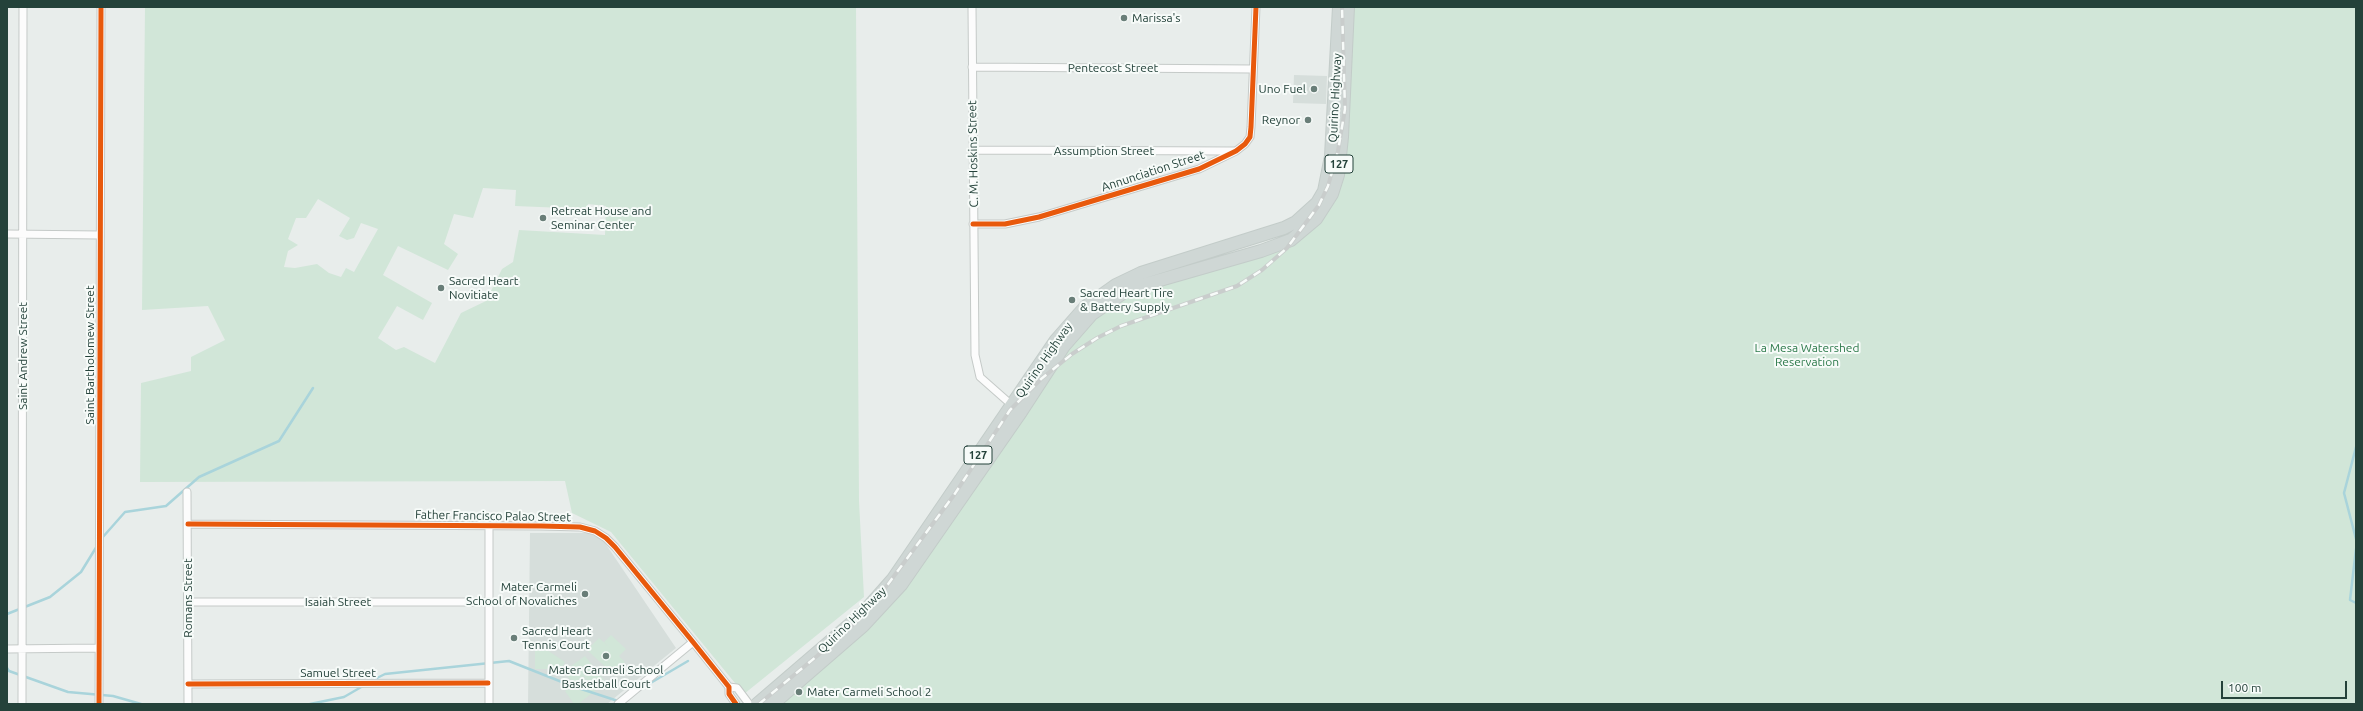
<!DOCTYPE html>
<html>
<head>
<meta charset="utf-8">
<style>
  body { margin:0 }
  #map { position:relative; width:2363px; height:711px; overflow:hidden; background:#e8edeb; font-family:Ubuntu,sans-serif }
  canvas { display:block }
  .frame { position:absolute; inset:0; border:8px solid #24423a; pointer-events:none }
  .scale { position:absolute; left:2221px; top:681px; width:126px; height:18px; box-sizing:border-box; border:2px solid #24423a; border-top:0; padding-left:5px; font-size:12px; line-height:14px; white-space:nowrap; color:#24423a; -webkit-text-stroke:3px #f7fbf9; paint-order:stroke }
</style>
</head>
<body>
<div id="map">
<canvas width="2363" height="711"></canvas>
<div class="frame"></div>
<div class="scale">100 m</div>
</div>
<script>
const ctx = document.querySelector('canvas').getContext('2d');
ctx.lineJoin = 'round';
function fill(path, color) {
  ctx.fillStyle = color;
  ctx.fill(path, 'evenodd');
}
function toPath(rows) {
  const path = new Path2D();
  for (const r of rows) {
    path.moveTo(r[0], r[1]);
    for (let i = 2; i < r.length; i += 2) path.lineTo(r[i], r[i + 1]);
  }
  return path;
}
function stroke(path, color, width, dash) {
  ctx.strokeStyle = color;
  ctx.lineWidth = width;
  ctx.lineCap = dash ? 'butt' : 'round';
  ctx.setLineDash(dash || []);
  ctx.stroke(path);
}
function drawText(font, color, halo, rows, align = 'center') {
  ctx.font = font + ' Ubuntu,sans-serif';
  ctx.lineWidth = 4;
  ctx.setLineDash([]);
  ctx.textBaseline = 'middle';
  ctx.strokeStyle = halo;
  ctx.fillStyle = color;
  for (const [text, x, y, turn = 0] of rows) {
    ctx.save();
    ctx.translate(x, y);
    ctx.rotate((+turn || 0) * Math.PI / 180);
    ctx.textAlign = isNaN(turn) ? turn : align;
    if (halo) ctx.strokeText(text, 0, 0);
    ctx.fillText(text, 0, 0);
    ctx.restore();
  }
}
fill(toPath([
  [1294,75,1327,76,1326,104,1293,103],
  [530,533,589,533,603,540,676,648,607,704,528,704]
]), '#d6dedb');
fill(toPath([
  [145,7,856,7,859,501,864,597,744,694,611,532,572,513,565,481,140,482,141,383,191,371,191,357,225,340,208,306,142,310],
  [483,188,516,190,515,206,588,209,588,204,606,206,605,235,519,230,513,262,502,269,486,301,461,313,435,363,404,347,396,350,378,338,397,306,423,320,432,303,383,275,398,246,448,270,458,254,444,244,454,214,473,218],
  [318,199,350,218,339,236,347,240,354,238,361,223,378,229,354,272,346,268,341,277,329,273,317,264,295,268,284,267,288,251,298,245,288,239,296,218,306,218],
  [1344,7,2356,7,2356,704,773,704,823,661,1064,346,1106,304,1289,236,1321,206],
  [611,635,626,649,619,656,625,662,613,674,587,650,599,638,610,648,604,642],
  [535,642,565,662,561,669,535,669],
  [585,656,604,680,593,688,584,676,573,683,564,671],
  [584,677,595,691,578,704,574,704,565,691]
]), '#d1e6d8');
stroke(toPath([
  [2356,447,2344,493,2356,539],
  [102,538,125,512,166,506,199,477,279,441,313,388],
  [2356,549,2350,600,2356,603],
  [7,614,50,597,81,572,97,546],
  [7,668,9,671,68,692,113,696,141,704],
  [371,681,385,674,509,661,572,686,618,701],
  [642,688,688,661],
  [310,704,344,697,363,686]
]), '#a9d4db', 2.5);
const street = toPath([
  [972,7,975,355,980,377,1014,407],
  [972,67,1253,69],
  [972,150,1234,151],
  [973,224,1005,224,1039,217,1199,169,1236,151,1245,144,1250,137,1251,127,1256,7],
  [7,234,100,235],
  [187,492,188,704],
  [188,524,541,526,580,527,595,531,606,538,615,547,693,642,729,687,729,694,736,704],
  [489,526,489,704],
  [188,602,488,602],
  [7,649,98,648],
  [188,684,488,683],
  [729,687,737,688,749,704],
  [22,704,23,7],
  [99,704,101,7],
  [618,704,693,642]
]);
const primary = toPath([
  [757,704,863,613,893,579,1056,340,1085,307,1116,285,1141,273,1284,228,1296,222,1317,203,1324,191,1331,156,1339,7],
  [773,704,863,626,901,585,1021,412,1064,346,1092,314,1123,293,1146,284,1261,251,1291,240,1316,219,1332,194,1338,175,1342,137,1348,7]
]);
stroke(street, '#c5cac8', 9);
stroke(primary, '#c3ccc9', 14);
stroke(street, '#fcfcfc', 7);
stroke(primary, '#cfd7d5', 12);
const rail = toPath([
  [759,704,817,656,857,621,877,599,954,495,1010,410,1041,379,1072,354,1097,338,1121,326,1237,286,1262,270,1287,248,1319,205,1328,186,1338,151,1345,109,1342,7]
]);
stroke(rail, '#c9cdcc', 4);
stroke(rail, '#f7fbf9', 2.5, [8]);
stroke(toPath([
  [973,224,1005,224,1039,217,1199,169,1236,151,1245,144,1250,137,1251,127,1256,7],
  [188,524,541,526,580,527,595,531,606,538,615,547,693,642,729,687,729,694,736,704],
  [188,684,488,683],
  [99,704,101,7]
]), '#e8590c', 5);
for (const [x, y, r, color] of [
  [1124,18,4,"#697e78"],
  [1314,89,4,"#697e78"],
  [1308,120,4,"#697e78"],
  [543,218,4,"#697e78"],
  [441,288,4,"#697e78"],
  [1072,300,4,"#697e78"],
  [585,594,4,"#697e78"],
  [514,638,4,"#697e78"],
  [606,656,4,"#697e78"],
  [799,692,4,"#697e78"]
]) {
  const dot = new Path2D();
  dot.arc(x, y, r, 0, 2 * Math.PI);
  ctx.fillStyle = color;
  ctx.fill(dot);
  stroke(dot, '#f7fbf9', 1.5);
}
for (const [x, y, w] of [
  [1339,164,28],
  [978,455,28]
]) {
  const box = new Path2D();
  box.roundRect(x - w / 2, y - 9, w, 18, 3);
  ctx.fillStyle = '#f7fbf9';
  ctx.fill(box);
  stroke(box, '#24423a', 1);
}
drawText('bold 11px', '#24423a', null, [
  ["127",1339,164],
  ["127",978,455]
]);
drawText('12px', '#24423a', '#f7fbf9', [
  ["Marissa's",1132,18],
  ["Uno Fuel",1306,89,"right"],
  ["Reynor",1300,120,"right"],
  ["Retreat House and",551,211],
  ["Seminar Center",551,225],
  ["Sacred Heart",449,281],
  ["Novitiate",449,295],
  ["Sacred Heart Tire",1080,293],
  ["& Battery Supply",1080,307],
  ["Mater Carmeli",577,587,"right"],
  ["School of Novaliches",577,601,"right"],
  ["Sacred Heart",522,631],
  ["Tennis Court",522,645],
  ["Mater Carmeli School",606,670,"center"],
  ["Basketball Court",606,684,"center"],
  ["Mater Carmeli School 2",807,692]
], 'left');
drawText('12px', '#24423a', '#f7fbf9', [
  ["Pentecost Street",1113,68],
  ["Quirino Highway",1335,98,-87],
  ["Assumption Street",1104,151],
  ["C. M. Hoskins Street",973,154,-91],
  ["Annunciation Street",1153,171,-18],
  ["Saint Bartholomew Street",90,355,-90],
  ["Saint Andrew Street",23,356,-90],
  ["Quirino Highway",1044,360,-55],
  ["Father Francisco Palao Street",493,516,1],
  ["Romans Street",188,598,-90],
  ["Isaiah Street",338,602],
  ["Quirino Highway",852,620,-44],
  ["Samuel Street",338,673]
]);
drawText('12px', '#2d7a4b', '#f7fbf9', [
  ["La Mesa Watershed",1807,348],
  ["Reservation",1807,362]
]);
</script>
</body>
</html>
